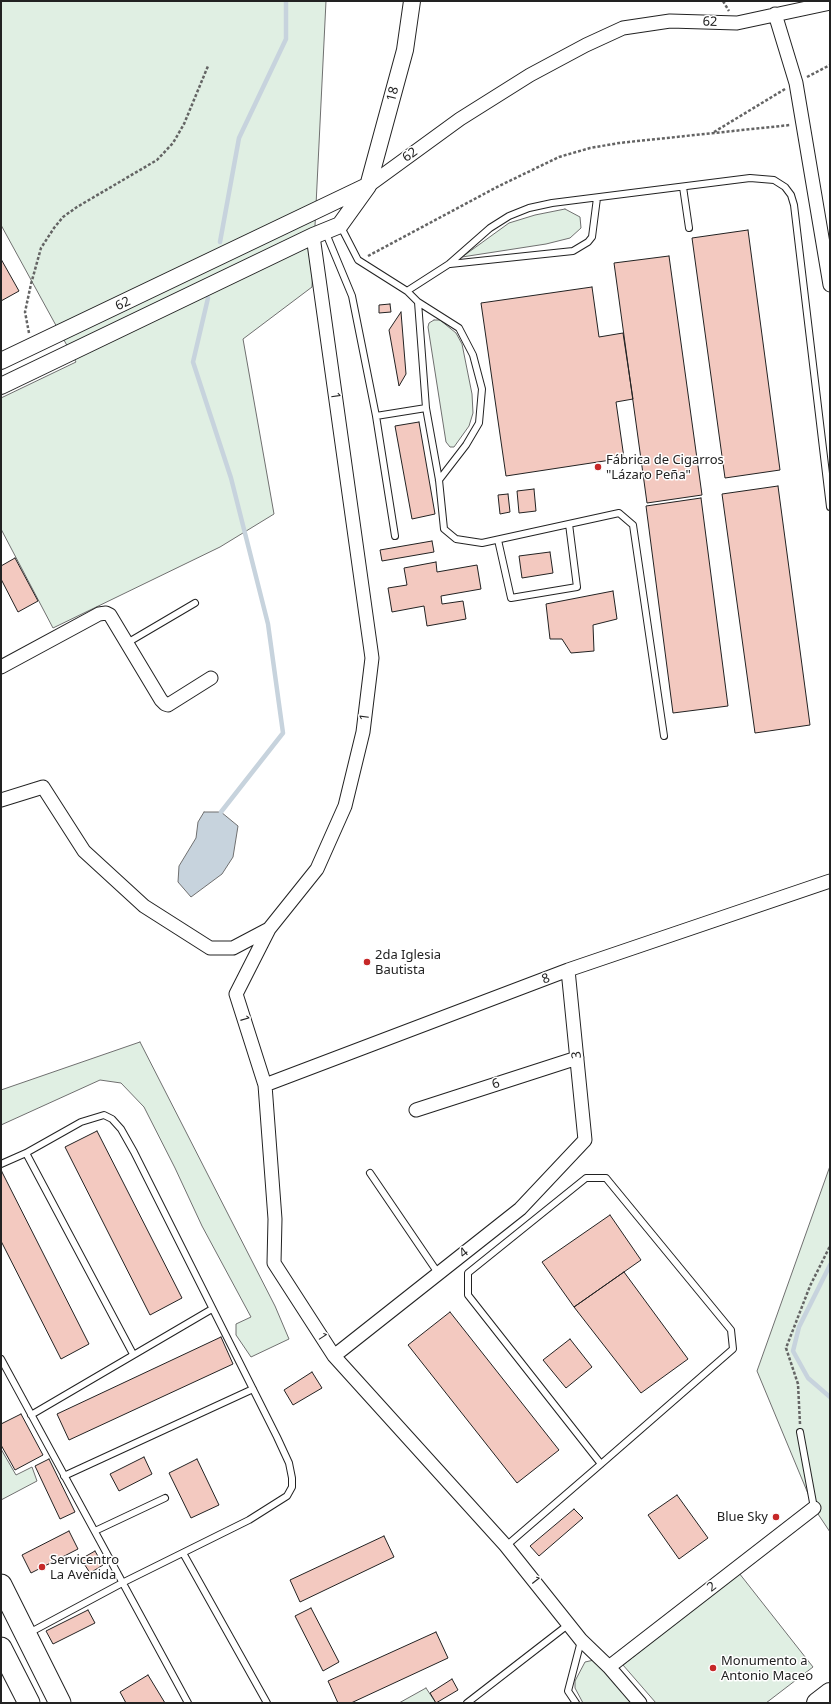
<!DOCTYPE html>
<html>
<head>
<meta charset="utf-8">
<style>
  body { margin:0 }
  #map { position:relative; width:831px; height:1704px; overflow:hidden; background:#fff; font-family:"Noto Sans",sans-serif }
  canvas { display:block }
  .frame { position:absolute; inset:0; border:2px solid #222; pointer-events:none }
</style>
</head>
<body>
<div id="map">
<canvas width="831" height="1704"></canvas>
<div class="frame"></div>
</div>
<script>
const ctx = document.querySelector('canvas').getContext('2d');
ctx.lineJoin = 'round';
function fill(path, color) {
  ctx.fillStyle = color;
  ctx.fill(path, 'evenodd');
}
function toPath(rows) {
  const path = new Path2D();
  for (const r of rows) {
    path.moveTo(r[0], r[1]);
    for (let i = 2; i < r.length; i += 2) path.lineTo(r[i], r[i + 1]);
  }
  return path;
}
function stroke(path, color, width, dash) {
  ctx.strokeStyle = color;
  ctx.lineWidth = width;
  ctx.lineCap = dash ? 'butt' : 'round';
  ctx.setLineDash(dash || []);
  ctx.stroke(path);
}
function drawText(font, color, halo, rows, align = 'center') {
  ctx.font = font + ' "Noto Sans",sans-serif';
  ctx.lineWidth = 3;
  ctx.setLineDash([]);
  ctx.textBaseline = 'middle';
  ctx.strokeStyle = halo;
  ctx.fillStyle = color;
  for (const [text, x, y, turn = 0] of rows) {
    ctx.save();
    ctx.translate(x, y);
    ctx.rotate((+turn || 0) * Math.PI / 180);
    ctx.textAlign = isNaN(turn) ? turn : align;
    if (halo) ctx.strokeText(text, 0, 0);
    ctx.fillText(text, 0, 0);
    ctx.restore();
  }
}
const green = toPath([
  [1,1,326,1,312,287,243,339,274,514,220,547,53,628,1,529,1,398,76,362,1,225,1,1],
  [565,209,580,217,581,228,570,238,546,244,462,257,509,223,535,215,565,209],
  [434,320,440,320,456,333,462,344,472,394,473,413,469,426,454,447,450,447,446,442,428,327,429,323,434,320],
  [140,1042,275,1306,289,1339,251,1357,236,1335,236,1324,251,1317,202,1226,175,1168,144,1107,121,1083,100,1080,1,1125,1,1090,140,1042],
  [830,1166,830,1532,814,1508,757,1371,830,1166],
  [1,1449,16,1475,32,1467,37,1481,1,1500,1,1449],
  [739,1573,813,1667,766,1703,656,1703,623,1665,739,1573],
  [594,1660,621,1690,631,1703,583,1703,575,1688,575,1681,585,1662,594,1660],
  [426,1688,436,1703,399,1703,426,1688]
]);
fill(green, '#e0efe3');
stroke(green, '#6f6f6f', 1);
const water = toPath([
  [204,812,221,812,238,826,233,857,222,874,191,897,178,882,179,866,196,838,198,822,204,812]
]);
fill(water, '#c7d3dd');
stroke(water, '#6f6f6f', 1);
stroke(toPath([
  [220,242,239,138,286,39,286,1],
  [208,298,193,362,231,478,268,624,283,733,221,812],
  [830,1265,799,1327,793,1351,808,1378,830,1397]
]), '#c7d3dd', 4.5);
const building = toPath([
  [748,230,780,470,725,478,692,238,748,230],
  [669,256,702,495,647,503,614,263,669,256],
  [1,259,19,291,1,301,1,259],
  [592,287,599,337,623,333,633,399,616,402,624,458,506,476,481,303,592,287],
  [390,304,391,312,379,313,379,305,390,304],
  [401,312,406,374,399,386,389,330,401,312],
  [419,422,435,514,412,519,395,426,419,422],
  [778,486,810,725,755,733,722,494,778,486],
  [534,489,536,511,519,513,517,491,534,489],
  [508,494,510,512,500,514,498,495,508,494],
  [701,498,728,706,673,713,646,506,701,498],
  [432,541,434,552,382,561,380,550,432,541],
  [550,552,553,573,522,578,519,556,550,552],
  [15,558,38,601,18,612,1,579,1,566,15,558],
  [436,562,437,572,477,565,481,589,441,596,442,604,463,601,466,619,427,626,424,606,392,612,388,588,407,585,404,568,436,562],
  [613,591,617,619,593,625,594,651,571,653,562,639,550,639,546,604,613,591],
  [97,1131,182,1298,150,1315,65,1147,97,1131],
  [2,1172,89,1344,61,1359,1,1241,1,1173,2,1172],
  [610,1215,641,1260,574,1307,542,1262,610,1215],
  [624,1272,688,1359,641,1393,574,1307,624,1272],
  [450,1312,559,1450,517,1483,408,1345,450,1312],
  [221,1337,233,1364,69,1440,57,1414,221,1337],
  [570,1339,592,1367,566,1388,543,1360,570,1339],
  [312,1372,322,1388,293,1405,284,1390,312,1372],
  [21,1414,43,1455,15,1470,1,1445,1,1424,21,1414],
  [144,1457,152,1474,119,1491,110,1474,144,1457],
  [49,1459,75,1512,60,1519,35,1466,49,1459],
  [197,1459,219,1505,191,1518,169,1473,197,1459],
  [677,1495,708,1538,679,1559,648,1515,677,1495],
  [574,1509,583,1518,539,1556,530,1546,574,1509],
  [69,1531,78,1549,31,1573,22,1555,69,1531],
  [384,1536,394,1557,300,1602,290,1580,384,1536],
  [95,1551,103,1565,90,1573,81,1559,95,1551],
  [311,1608,339,1662,323,1671,295,1616,311,1608],
  [88,1610,95,1623,53,1644,46,1631,88,1610],
  [436,1632,448,1658,351,1703,338,1703,328,1681,436,1632],
  [148,1675,165,1703,126,1703,120,1692,148,1675],
  [452,1679,458,1690,436,1703,430,1693,452,1679]
]);
fill(building, '#f3c9c0');
stroke(building, '#222', 1);
const service = toPath([
  [683,187,689,228],
  [340,225,358,260,407,291,418,302,426,408,439,480,444,529,456,539,482,543,619,513,633,525,664,736],
  [325,231,352,296,376,416,395,536],
  [450,264,573,251,588,242,592,237,597,198],
  [407,291,449,264,490,228,509,216,529,208,552,203,750,178,774,180,785,187,791,195,794,205,830,507],
  [418,302,459,328,473,355,482,389,479,423,466,445,439,480],
  [376,416,426,408],
  [498,540,511,598,577,587,569,524],
  [127,643,195,603],
  [26,1153,133,1354],
  [1,1164,26,1153,81,1122,104,1115,112,1119,121,1129,134,1152,277,1437,289,1463,292,1478,292,1487,287,1496,249,1520,124,1582,29,1633],
  [370,1173,438,1273],
  [1,1359,188,1703],
  [31,1415,212,1309],
  [800,1432,814,1508],
  [64,1476,253,1389],
  [95,1531,165,1498],
  [506,1546,601,1464,733,1349,731,1330,606,1178,586,1178,468,1273,468,1295,601,1464],
  [183,1553,267,1703],
  [467,1703,569,1624],
  [576,1703,568,1691,581,1641]
]);
const minor = toPath([
  [775,14,796,83,830,285],
  [368,186,460,119,530,75,586,45,623,28,670,21,737,23,830,3],
  [313,236,372,658,363,732,345,806,317,869,269,929,236,994,265,1085,275,1219,274,1263,334,1356,506,1546,581,1640,609,1667,640,1703],
  [1,667,99,614,106,613,110,615,161,700,165,704,168,705,211,678],
  [1,800,43,787,84,851,144,906,210,948,233,948,269,929],
  [265,1085,568,970,830,881],
  [416,1110,577,1058],
  [334,1356,520,1209,585,1140,568,970],
  [609,1667,814,1508]
]);
const tertiary = toPath([
  [1,361,367,186],
  [1,386,313,236,340,225,368,186,405,50,412,1]
]);
const primary = toPath([
  [817,1703,830,1693]
]);
const trunk = toPath([
  [1,1585,60,1703],
  [1,1648,29,1703]
]);
stroke(service, '#222', 8);
stroke(minor, '#222', 15);
stroke(tertiary, '#222', 18);
stroke(primary, '#222', 22);
stroke(trunk, '#222', 23);
stroke(toPath([
  [723,1,729,11],
  [807,77,830,65],
  [714,132,785,89],
  [368,256,497,187,559,157,590,148,619,143,790,125],
  [29,333,25,312,31,284,41,248,54,228,63,217,77,207,157,160,173,143,184,124,208,66],
  [800,1424,798,1384,786,1348,810,1286,830,1246]
]), '#646464', 2.5, [3, 2]);
stroke(service, '#fff', 6);
stroke(minor, '#fff', 13);
stroke(tertiary, '#fff', 16);
stroke(primary, '#fff', 20);
stroke(trunk, '#fff', 21);
for (const [x, y, r, color] of [
  [598,467,4,"#c62828"],
  [367,962,4,"#c62828"],
  [776,1517,4,"#c62828"],
  [42,1567,4,"#c62828"],
  [713,1668,4,"#c62828"]
]) {
  const dot = new Path2D();
  dot.arc(x, y, r, 0, 2 * Math.PI);
  ctx.fillStyle = color;
  ctx.fill(dot);
  stroke(dot, '#fff', 1.5);
}
drawText('13px', '#222', '#fff', [
  ["62",710,22,2],
  ["18",393,94,-75],
  ["62",410,155,-36],
  ["62",123,304,-25],
  ["1",335,396,82],
  ["1",365,717,-83],
  ["8",546,979,-21],
  ["1",244,1019,73],
  ["3",577,1055,-96],
  ["6",496,1084,-18],
  ["4",464,1253,-38],
  ["1",322,1337,57],
  ["1",535,1581,52],
  ["2",712,1587,-38]
]);
drawText('13px', '#222', '#fff', [
  ["Fábrica de Cigarros",606,460],
  ["\"Lázaro Peña\"",606,475],
  ["2da Iglesia",375,955],
  ["Bautista",375,970],
  ["Blue Sky",768,1517,"right"],
  ["Servicentro",50,1560],
  ["La Avenida",50,1575],
  ["Monumento a",721,1661],
  ["Antonio Maceo",721,1676]
], 'left');
</script>
</body>
</html>
